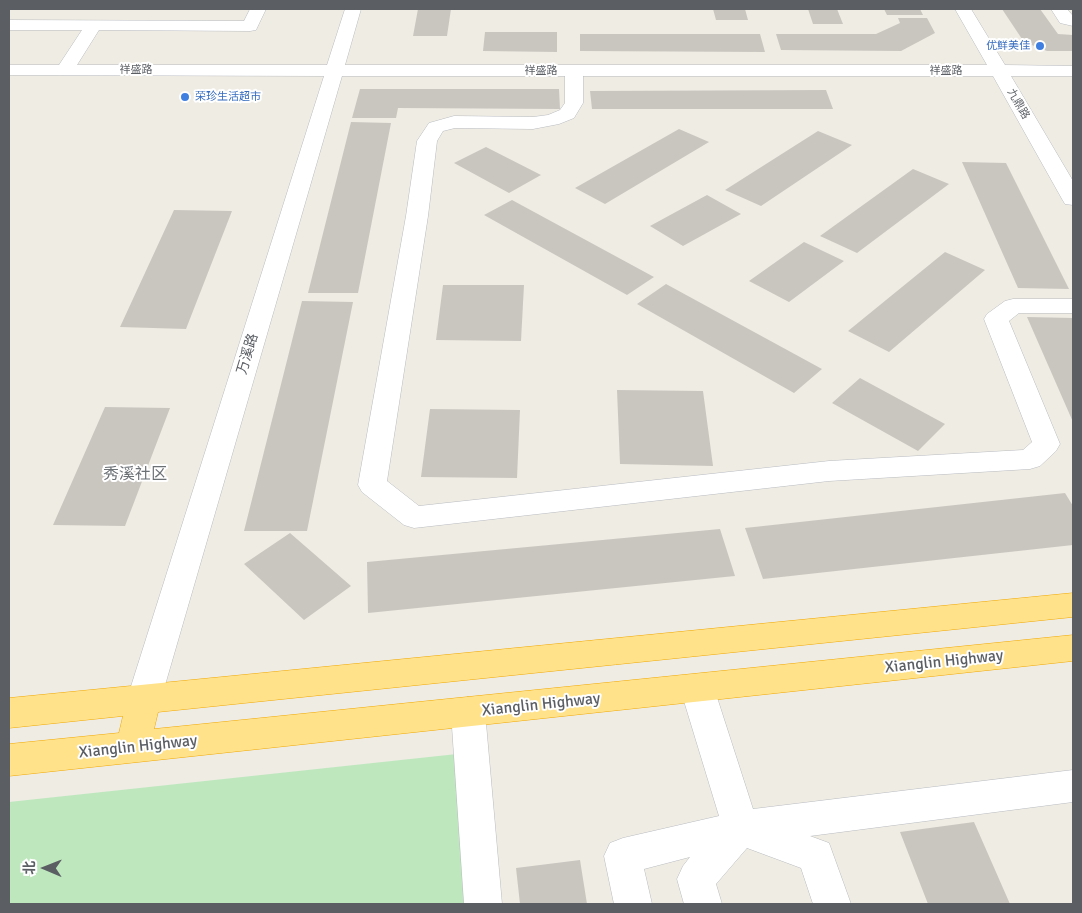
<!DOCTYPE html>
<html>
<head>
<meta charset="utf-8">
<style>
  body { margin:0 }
  #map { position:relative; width:1082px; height:913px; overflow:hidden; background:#efece3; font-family:Signika,"Noto Sans SC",sans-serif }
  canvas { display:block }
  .frame { position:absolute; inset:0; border:10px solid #5b5f64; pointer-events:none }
  .north { position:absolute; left:20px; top:843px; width:50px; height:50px; -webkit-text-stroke:4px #fff; paint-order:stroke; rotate:271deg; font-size:14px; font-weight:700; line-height:20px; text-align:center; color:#5b5f64 }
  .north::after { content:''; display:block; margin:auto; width:18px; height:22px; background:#5b5f64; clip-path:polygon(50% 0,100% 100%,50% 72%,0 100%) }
</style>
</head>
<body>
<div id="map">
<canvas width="1082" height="913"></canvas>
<div class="frame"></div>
<div class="north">北</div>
</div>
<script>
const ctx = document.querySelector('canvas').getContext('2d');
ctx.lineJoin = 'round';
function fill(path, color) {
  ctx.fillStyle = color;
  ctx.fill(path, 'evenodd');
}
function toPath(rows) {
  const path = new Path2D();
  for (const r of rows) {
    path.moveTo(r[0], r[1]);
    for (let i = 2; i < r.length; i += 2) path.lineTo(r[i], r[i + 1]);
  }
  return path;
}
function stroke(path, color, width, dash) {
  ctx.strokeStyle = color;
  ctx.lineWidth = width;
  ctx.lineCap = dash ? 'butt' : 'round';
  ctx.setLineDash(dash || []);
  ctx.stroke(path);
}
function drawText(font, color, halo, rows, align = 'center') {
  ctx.font = font + ' Signika,"Noto Sans SC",sans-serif';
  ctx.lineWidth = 4;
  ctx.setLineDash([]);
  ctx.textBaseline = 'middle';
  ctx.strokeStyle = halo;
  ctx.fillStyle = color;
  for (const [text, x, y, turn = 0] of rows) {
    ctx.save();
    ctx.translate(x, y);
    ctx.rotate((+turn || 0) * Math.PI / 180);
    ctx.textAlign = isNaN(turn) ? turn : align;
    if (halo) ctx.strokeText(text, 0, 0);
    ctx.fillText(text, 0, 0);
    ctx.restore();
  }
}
fill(toPath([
  [457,754,470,904,9,904,9,802]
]), '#bee7be');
fill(toPath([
  [418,9,451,9,447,36,413,36],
  [713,9,745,9,748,20,716,20],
  [808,9,837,9,843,24,813,24],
  [884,9,920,9,923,15,887,15],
  [1002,9,1040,9,1058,34,1073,35,1073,51,1047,51,1024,42],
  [898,18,927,18,935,33,901,51,781,50,776,34,876,34,900,23],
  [485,32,557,32,557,52,483,51],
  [580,34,760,34,765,52,580,51],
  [360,89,559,89,560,109,398,108,396,118,352,118],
  [826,90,833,109,592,109,590,91],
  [351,122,391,123,358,293,308,293],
  [679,129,709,142,605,204,575,188],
  [818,131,852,145,761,206,725,190],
  [486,147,541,175,509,193,454,163],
  [962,162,1006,163,1069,289,1018,288],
  [913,169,949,184,857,253,820,236],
  [707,195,741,214,683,246,650,226],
  [512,200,654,277,627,295,484,215],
  [174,210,232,211,186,329,120,327],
  [804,242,844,261,789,302,749,281],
  [945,252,985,270,889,352,848,331],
  [666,284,822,369,794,393,637,304],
  [443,285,524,285,521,341,436,340],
  [302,301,353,302,307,531,244,531],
  [1027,317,1073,318,1073,422],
  [860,378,945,424,918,451,832,403],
  [617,390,703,391,713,466,620,464],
  [105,407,170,408,125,526,53,525],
  [430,409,520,410,517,478,421,477],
  [1065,493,1073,506,1073,545,763,579,745,528],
  [720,529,735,576,368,613,367,562],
  [290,533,351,586,304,620,244,564],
  [974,822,1010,904,928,904,900,832],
  [580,860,587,904,520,904,516,868]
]), '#c9c6c0');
const minor = toPath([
  [250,9,266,9,256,30,250,31,99,30,77,65,327,65,345,9,361,9,345,65,987,65,955,9,971,9,1005,65,1073,66,1073,76,1011,76,1073,181,1073,205,1065,204,1062,199,993,76,583,76,583,103,574,118,559,124,533,129,455,128,443,131,437,141,428,216,387,481,419,506,829,461,1023,450,1032,442,984,319,987,314,1005,301,1013,299,1073,299,1073,313,1019,313,1009,321,1060,444,1056,451,1040,466,1030,469,829,481,414,528,404,525,362,492,358,485,406,216,417,141,429,123,454,116,533,117,548,115,560,110,565,103,565,76,342,76,161,699,156,709,144,713,132,709,127,699,324,76,9,75,9,65,59,65,82,30,9,30,9,20,244,21,250,9],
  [1051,9,1067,9,1073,16,1073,26,1060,23,1051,9],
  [697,674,709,678,714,688,753,809,1073,770,1073,802,810,836,829,843,851,904,813,904,801,868,747,848,716,884,722,904,684,904,677,879,683,866,690,857,644,869,652,904,614,904,604,856,610,843,623,838,719,816,680,688,685,678,697,674],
  [468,697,480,702,485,712,502,904,464,904,451,712,456,702,468,697]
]);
const highway = toPath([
  [1073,593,1073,617,158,712,154,729,1073,635,1073,661,9,776,9,744,119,733,123,716,9,728,9,698,1073,593]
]);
stroke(minor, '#b8bbc0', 1);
stroke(highway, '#f1a800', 1);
fill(minor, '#fff');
fill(highway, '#ffe289');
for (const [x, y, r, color] of [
  [1040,46,5,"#3f7fe0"],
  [185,97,5,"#3f7fe0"]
]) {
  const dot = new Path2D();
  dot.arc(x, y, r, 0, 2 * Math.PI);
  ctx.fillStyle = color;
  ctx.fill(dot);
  stroke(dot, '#fff', 2);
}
drawText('11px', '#366cbe', '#fff', [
  ["优鲜美佳",1030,46],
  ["荣珍生活超市",195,97,"left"]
], 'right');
drawText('11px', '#5b5f64', '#fff', [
  ["祥盛路",136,70],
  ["祥盛路",541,71],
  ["祥盛路",946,71],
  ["九鼎路",1018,104,60]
]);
drawText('14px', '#5b5f64', '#fff', [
  ["万溪路",248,354,-73]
]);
drawText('16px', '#6c7176', '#fff', [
  ["秀溪社区",135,475]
]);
drawText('16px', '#5b5f64', '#fff', [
  ["Xianglin Highway",944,662,-6],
  ["Xianglin Highway",541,705,-6],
  ["Xianglin Highway",138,747,-6]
]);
</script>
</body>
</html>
